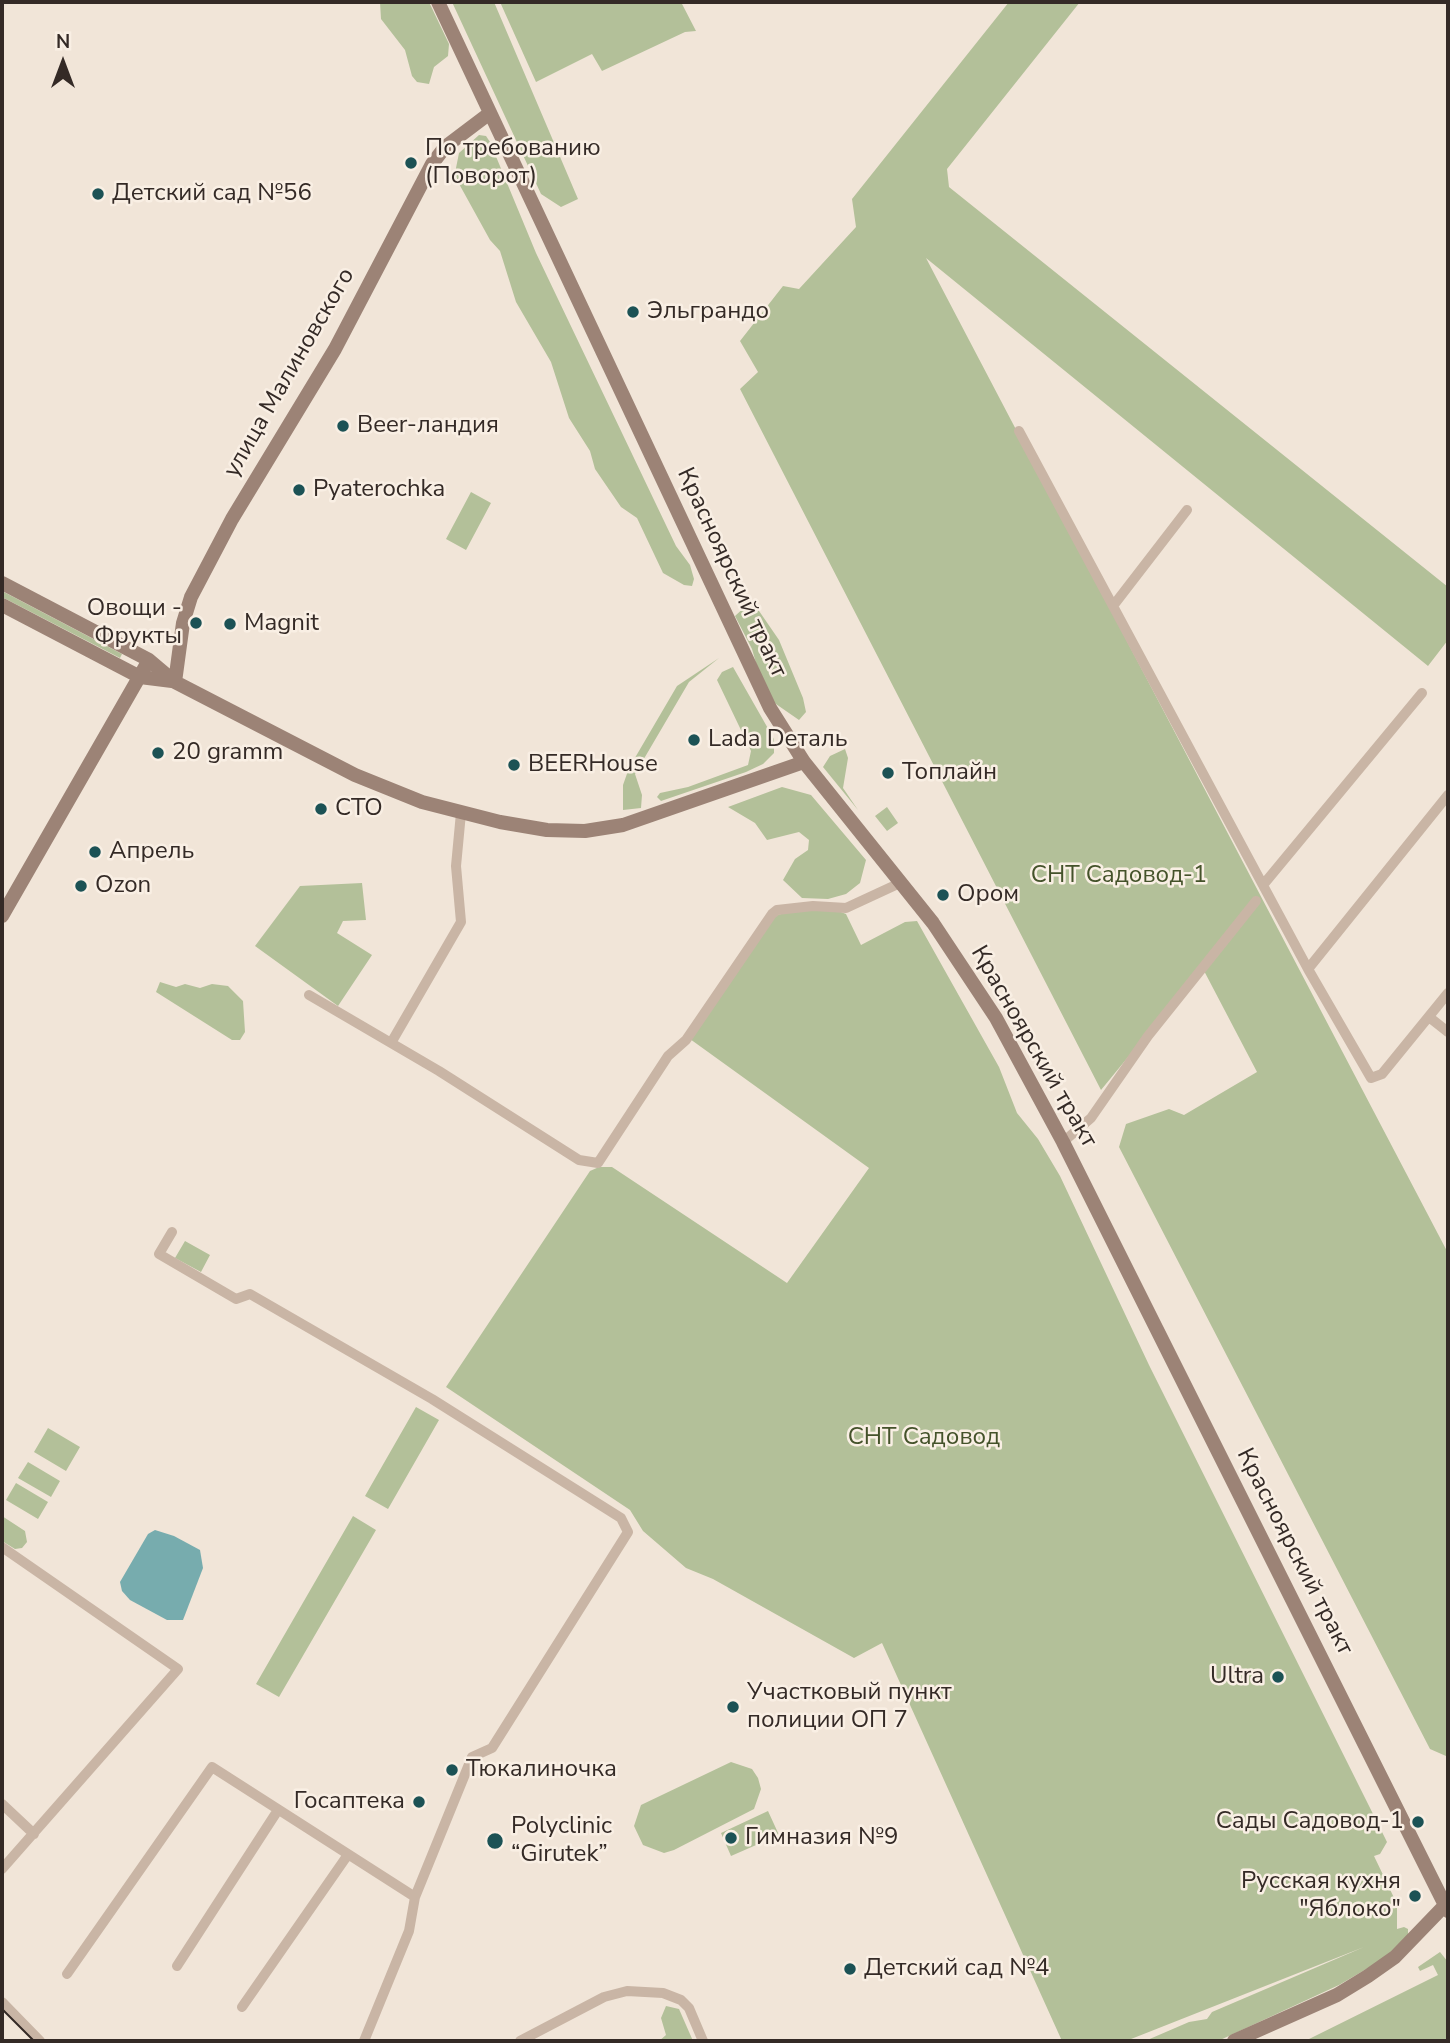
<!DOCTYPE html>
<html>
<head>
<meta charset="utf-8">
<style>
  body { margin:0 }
  #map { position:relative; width:1450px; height:2043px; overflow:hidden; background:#f1e5d8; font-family:"Nunito Sans",sans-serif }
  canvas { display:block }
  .frame { position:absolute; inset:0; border:4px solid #342a26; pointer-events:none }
  .north { position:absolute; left:28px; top:28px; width:70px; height:70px; -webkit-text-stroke:5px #f9efe4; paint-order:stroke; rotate:0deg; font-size:19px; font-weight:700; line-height:28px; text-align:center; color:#342a26 }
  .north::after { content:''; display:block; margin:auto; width:24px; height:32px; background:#342a26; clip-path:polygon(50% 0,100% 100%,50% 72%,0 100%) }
</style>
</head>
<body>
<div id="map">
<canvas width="1450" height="2043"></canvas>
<div class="frame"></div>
<div class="north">N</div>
</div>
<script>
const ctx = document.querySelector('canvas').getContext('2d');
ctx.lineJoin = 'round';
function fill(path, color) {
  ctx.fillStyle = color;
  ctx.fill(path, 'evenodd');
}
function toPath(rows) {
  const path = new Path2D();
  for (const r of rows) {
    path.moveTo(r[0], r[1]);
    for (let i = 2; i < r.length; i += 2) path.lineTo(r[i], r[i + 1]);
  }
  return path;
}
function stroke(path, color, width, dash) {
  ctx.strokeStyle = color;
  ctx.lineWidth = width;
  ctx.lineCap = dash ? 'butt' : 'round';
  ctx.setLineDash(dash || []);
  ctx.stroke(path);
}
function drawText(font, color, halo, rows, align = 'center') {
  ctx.font = font + ' "Nunito Sans",sans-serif';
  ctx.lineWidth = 5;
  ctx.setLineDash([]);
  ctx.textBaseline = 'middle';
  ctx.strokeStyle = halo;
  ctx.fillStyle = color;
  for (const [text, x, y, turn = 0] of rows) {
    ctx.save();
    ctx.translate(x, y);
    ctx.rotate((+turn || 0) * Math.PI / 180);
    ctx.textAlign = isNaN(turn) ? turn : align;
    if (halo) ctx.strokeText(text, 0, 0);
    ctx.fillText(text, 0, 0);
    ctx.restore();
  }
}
fill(toPath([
  [380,2,429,2,449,44,448,56,434,67,429,84,417,82,412,76,405,50,381,19],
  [452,2,494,2,578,199,561,207,541,194],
  [500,2,681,2,696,31,685,32,602,71,592,54,536,82],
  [1009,2,1080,2,947,169,949,187,1448,587,1448,640,1428,666,926,258,1448,1253,1448,1754,1446,1756,1430,1749,1119,1147,1126,1124,1169,1109,1184,1115,1257,1072,1202,967,1101,1090,740,389,758,372,740,341,783,286,799,289,856,227,852,199],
  [479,135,486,136,490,142,536,253,676,546,690,565,694,579,692,586,684,585,663,573,637,518,621,507,595,469,590,451,569,418,551,362,516,302,500,251,490,240,458,182,455,173,459,153],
  [471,492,491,503,466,550,446,539],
  [2,591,122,654,120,658,2,597],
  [747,605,757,608,779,640,803,698,806,712,799,720,773,702,760,677,752,649,735,616],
  [719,658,689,682,635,774,642,795,641,808,623,810,623,785,629,768,677,686],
  [733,667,774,739,774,753,763,764,746,772,661,801,657,797,660,793,688,787,748,765,751,751,717,680,722,672],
  [845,749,848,758,843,788,858,810,823,767,830,756],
  [782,787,811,795,866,860,860,883,846,894,828,899,802,898,783,880,795,859,808,850,809,840,799,832,767,840,755,823,728,807],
  [887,807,898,823,887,831,875,816],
  [362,883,366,920,343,921,337,933,372,955,338,1006,255,946,300,886],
  [802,910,836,910,846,914,861,945,905,922,917,921,999,1067,1017,1113,1038,1139,1060,1176,1149,1365,1387,1842,1380,1854,1374,1856,1397,1904,1397,1929,1404,1927,1408,1929,1408,1938,1380,1961,1339,1985,1218,2041,1145,2041,1189,2022,1207,2019,1212,2012,1364,1947,1126,2041,1062,2041,882,1643,854,1658,713,1579,686,1568,643,1531,630,1510,446,1387,590,1171,599,1167,612,1167,787,1283,869,1168,690,1039,776,915],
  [160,982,176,987,185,984,200,988,212,984,228,986,243,1001,245,1032,240,1040,232,1040,156,992],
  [185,1241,210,1255,201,1272,175,1258],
  [416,1407,439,1420,388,1509,365,1496],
  [48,1428,80,1447,66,1471,34,1452],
  [28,1462,60,1481,51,1497,18,1478],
  [16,1483,48,1502,38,1519,6,1500],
  [2,1516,25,1531,27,1542,22,1548,15,1549,2,1541],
  [353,1516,376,1530,279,1697,256,1684],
  [731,1762,752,1769,758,1778,761,1789,754,1809,674,1850,664,1853,643,1845,634,1826,641,1805],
  [768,1811,779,1835,731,1856,721,1833],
  [1440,1952,1448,1962,1448,2041,1305,2041,1438,1975,1433,1965,1420,1971,1418,1967],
  [666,2006,679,2009,693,2041,659,2041,666,2035,661,2018]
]), '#b3c099');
fill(toPath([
  [155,1530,174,1536,200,1550,203,1568,183,1620,167,1620,130,1600,122,1591,120,1582,148,1534]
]), '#77acae');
stroke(toPath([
  [1019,431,1308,969,1371,1078,1382,1074,1448,993],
  [1113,606,1187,510],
  [1263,885,1422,693],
  [1308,969,1448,795],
  [309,995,439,1071,579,1160,598,1163,668,1056,686,1040,772,914,777,910,813,906,846,908,900,883],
  [1429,1017,1448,1032],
  [391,1043,461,922,456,866,461,813],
  [1063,1142,1091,1118,1148,1036,1256,901],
  [172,1232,159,1254,236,1299,250,1294,432,1399,621,1518,628,1532,492,1748,472,1757,415,1897,409,1931,364,2041],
  [2,1547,178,1669,2,1869],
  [2,1804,34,1834],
  [177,1966,278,1810],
  [67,1974,212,1767,415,1897],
  [2,2002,40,2041],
  [242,2007,347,1856],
  [520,2041,604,1997,627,1991,663,1993,681,2000,689,2008,703,2041]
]), '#c9b5a5', 10);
stroke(toPath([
  [438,2,770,708,804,762,933,923,996,1018,1063,1142,1448,1911],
  [2,583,149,660,175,682,355,775,422,802,500,822,547,830,585,831,623,825,804,762],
  [2,605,140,677,172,681],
  [175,682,183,623,191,597,232,519,335,349,432,164,445,147,490,113],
  [2,916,149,660],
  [1234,2041,1337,1995,1368,1976,1395,1957,1448,1902]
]), '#9c8376', 14);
stroke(toPath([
  [2,2009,34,2041]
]), '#342a26', 2);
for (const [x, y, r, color] of [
  [411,163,7,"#1c5255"],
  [98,194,7,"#1c5255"],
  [633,312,7,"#1c5255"],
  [343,426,7,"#1c5255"],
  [299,490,7,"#1c5255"],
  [196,623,7,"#1c5255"],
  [230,624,7,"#1c5255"],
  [694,740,7,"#1c5255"],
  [158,753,7,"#1c5255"],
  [514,765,7,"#1c5255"],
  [888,773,7,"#1c5255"],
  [321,809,7,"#1c5255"],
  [95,852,7,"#1c5255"],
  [81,886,7,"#1c5255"],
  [943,895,7,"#1c5255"],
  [1278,1677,7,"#1c5255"],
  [733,1707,7,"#1c5255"],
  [452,1770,7,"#1c5255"],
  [419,1802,7,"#1c5255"],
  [1418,1822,7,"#1c5255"],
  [731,1838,7,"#1c5255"],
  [495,1841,9,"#1c5255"],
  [1415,1896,7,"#1c5255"],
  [850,1969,7,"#1c5255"]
]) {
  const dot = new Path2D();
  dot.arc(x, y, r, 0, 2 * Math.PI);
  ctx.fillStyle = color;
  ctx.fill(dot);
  stroke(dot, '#f9efe4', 2.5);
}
drawText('24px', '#342a26', '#f9efe4', [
  ["По требованию",425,149],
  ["(Поворот)",425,177],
  ["Детский сад №56",112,194],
  ["Эльграндо",647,312],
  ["Beer-ландия",357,426],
  ["Pyaterochka",313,490],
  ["Овощи -",182,609,"right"],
  ["Фрукты",182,637,"right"],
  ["Magnit",244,624],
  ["Lada Dеталь",708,740],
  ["20 gramm",172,753],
  ["BEERHouse",528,765],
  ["Топлайн",902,773],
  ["СТО",335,809],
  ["Апрель",109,852],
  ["Ozon",95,886],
  ["Ором",957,895],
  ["Ultra",1264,1677,"right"],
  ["Участковый пункт",747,1693],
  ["полиции ОП 7",747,1721],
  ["Тюкалиночка",466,1770],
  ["Госаптека",405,1802,"right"],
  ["Сады Садовод-1",1404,1822,"right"],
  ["Polyclinic",511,1827],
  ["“Girutek”",511,1855],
  ["Гимназия №9",745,1838],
  ["Русская кухня",1401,1882,"right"],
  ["\"Яблоко\"",1401,1910,"right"],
  ["Детский сад №4",864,1969]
], 'left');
drawText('24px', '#342a26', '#f9efe4', [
  ["улица Малиновского",290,373,-60],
  ["Красноярский тракт",731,573,65],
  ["Красноярский тракт",1033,1047,60],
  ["Красноярский тракт",1294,1552,63]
]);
drawText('24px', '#44522a', '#f9efe4', [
  ["СНТ Садовод-1",1119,876],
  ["СНТ Садовод",924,1438]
]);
</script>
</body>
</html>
